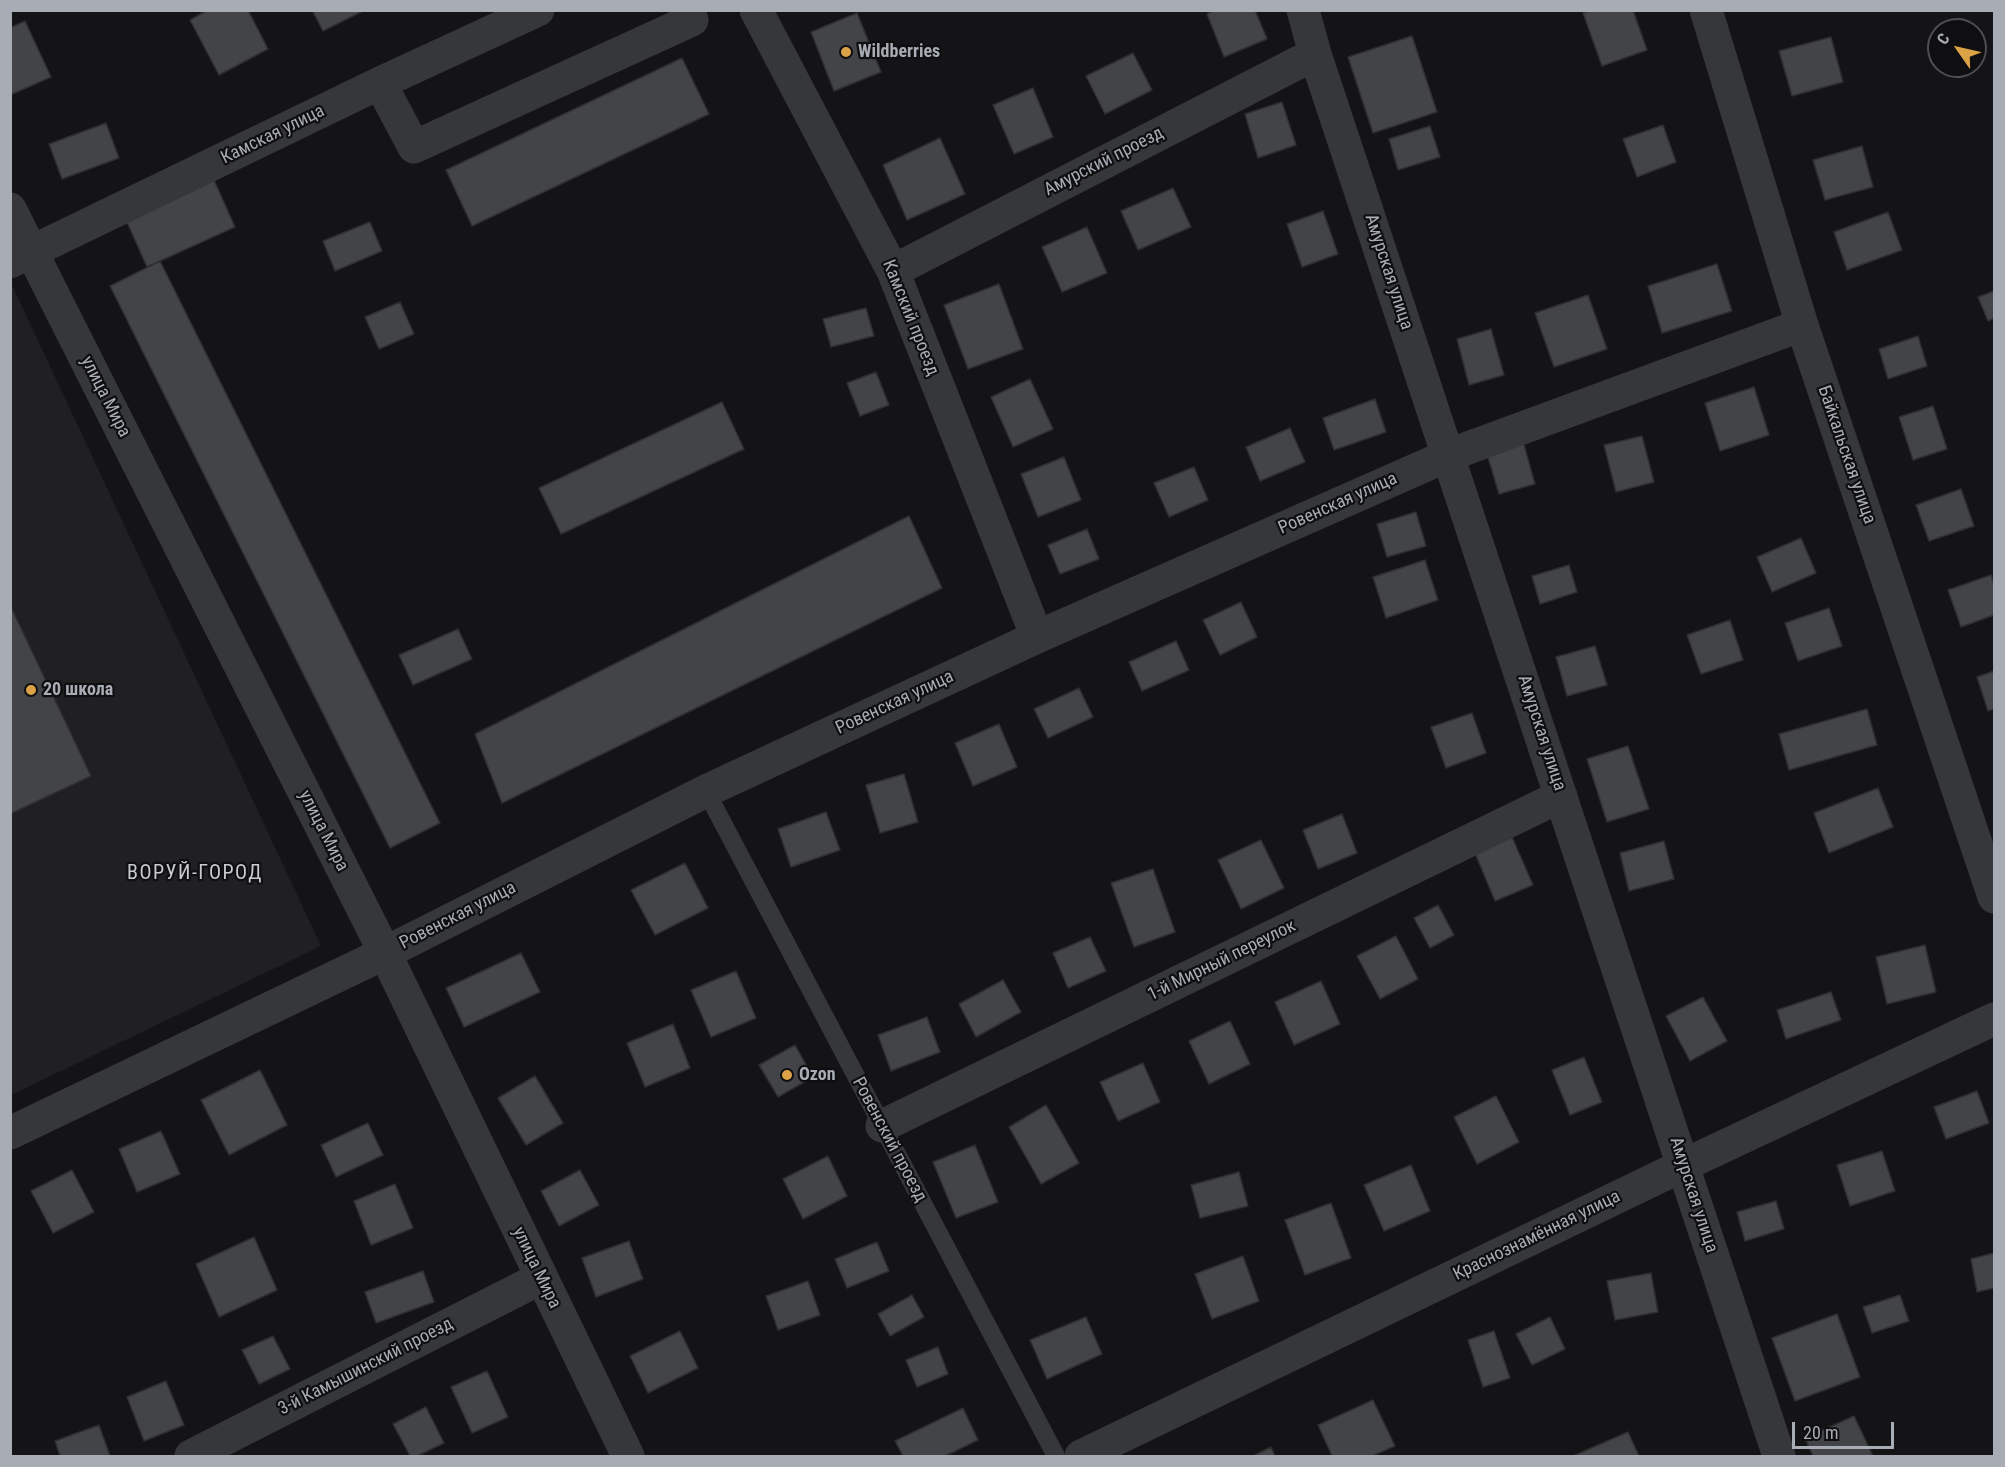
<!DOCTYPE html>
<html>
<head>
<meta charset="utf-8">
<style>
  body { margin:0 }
  #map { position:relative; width:2005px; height:1467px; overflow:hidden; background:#141416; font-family:"Roboto Condensed",sans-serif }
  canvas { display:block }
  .frame { position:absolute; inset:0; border:12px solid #a8acb4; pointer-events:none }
  .north { position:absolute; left:1927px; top:18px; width:60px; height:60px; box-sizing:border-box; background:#0f0f11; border:2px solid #4c4e52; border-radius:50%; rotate:304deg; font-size:16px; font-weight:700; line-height:24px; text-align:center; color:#a8acb4 }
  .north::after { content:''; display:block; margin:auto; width:21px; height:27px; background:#dca346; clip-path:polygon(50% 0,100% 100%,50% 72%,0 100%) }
  .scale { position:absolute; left:1792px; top:1422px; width:102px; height:27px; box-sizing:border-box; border:3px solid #a8acb4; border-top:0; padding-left:8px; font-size:18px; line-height:21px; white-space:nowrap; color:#a8acb4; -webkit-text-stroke:4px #0f0f11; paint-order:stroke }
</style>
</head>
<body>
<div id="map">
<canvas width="2005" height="1467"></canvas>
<div class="frame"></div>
<div class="north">С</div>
<div class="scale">20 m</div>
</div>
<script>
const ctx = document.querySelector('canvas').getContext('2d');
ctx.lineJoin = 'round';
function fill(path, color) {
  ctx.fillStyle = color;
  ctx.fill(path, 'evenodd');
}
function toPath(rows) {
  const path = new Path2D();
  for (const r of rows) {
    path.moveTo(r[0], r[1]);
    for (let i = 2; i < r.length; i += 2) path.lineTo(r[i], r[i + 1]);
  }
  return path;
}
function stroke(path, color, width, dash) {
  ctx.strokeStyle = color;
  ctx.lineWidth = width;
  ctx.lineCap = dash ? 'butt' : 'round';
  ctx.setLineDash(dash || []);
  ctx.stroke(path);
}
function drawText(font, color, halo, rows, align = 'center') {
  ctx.font = font + ' "Roboto Condensed",sans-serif';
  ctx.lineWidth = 4.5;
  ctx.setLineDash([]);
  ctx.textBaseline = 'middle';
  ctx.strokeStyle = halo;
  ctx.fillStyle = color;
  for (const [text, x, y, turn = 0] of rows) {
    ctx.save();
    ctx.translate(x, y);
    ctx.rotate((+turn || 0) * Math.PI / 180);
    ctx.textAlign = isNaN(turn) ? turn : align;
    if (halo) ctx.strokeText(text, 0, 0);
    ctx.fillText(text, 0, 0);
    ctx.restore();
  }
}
fill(toPath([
  [12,285,321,946,11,1095,10,286]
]), '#202023');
const building = toPath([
  [208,10,248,10,268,49,219,75,190,20,208,10],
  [312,10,363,10,363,11,323,31,312,10],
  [1214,10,1255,10,1267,39,1224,57,1207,14,1214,10],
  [1590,10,1633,10,1647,50,1602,66,1583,13,1590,10],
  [857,13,881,72,834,91,811,32,857,13],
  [25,21,51,77,10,95,10,28,25,21],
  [1412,36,1437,112,1373,133,1348,57,1412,36],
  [1831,37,1843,82,1792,96,1779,51,1831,37],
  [1133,53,1152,90,1105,114,1086,76,1133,53],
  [682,58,709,114,472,226,446,170,682,58],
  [1033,88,1053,137,1014,154,993,105,1033,88],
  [1282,102,1296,145,1258,158,1245,114,1282,102],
  [106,123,119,158,62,179,49,144,106,123],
  [1663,125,1676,162,1637,177,1623,139,1663,125],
  [1430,126,1440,157,1398,170,1389,139,1430,126],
  [940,138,965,194,907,220,883,165,940,138],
  [1862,146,1873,187,1825,200,1813,160,1862,146],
  [210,171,235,227,147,267,122,211,210,171],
  [1173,188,1191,227,1138,250,1121,211,1173,188],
  [1323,211,1338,254,1302,267,1287,224,1323,211],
  [1888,212,1902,250,1847,270,1834,232,1888,212],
  [370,222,382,251,335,271,323,241,370,222],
  [1087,227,1107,273,1062,292,1042,247,1087,227],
  [160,261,440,823,390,848,110,286,160,261],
  [1717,264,1732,311,1662,333,1648,286,1717,264],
  [999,284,1023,349,968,369,944,305,999,284],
  [1994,291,1994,318,1988,321,1978,297,1994,291],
  [1588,295,1607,349,1554,367,1535,313,1588,295],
  [400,302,414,334,379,349,365,317,400,302],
  [866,308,874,336,831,347,823,319,866,308],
  [1491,329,1504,375,1469,385,1457,339,1491,329],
  [1918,336,1927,366,1888,379,1879,349,1918,336],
  [876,372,889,405,860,416,847,383,876,372],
  [1030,379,1053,429,1013,447,991,397,1030,379],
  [1754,387,1769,435,1720,451,1705,403,1754,387],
  [1375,399,1386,432,1334,450,1323,418,1375,399],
  [722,402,744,449,561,534,539,488,722,402],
  [1933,406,1947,449,1913,460,1899,417,1933,406],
  [1290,428,1305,462,1260,481,1246,447,1290,428],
  [1521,434,1535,484,1499,494,1484,444,1521,434],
  [1642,436,1654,482,1616,492,1604,445,1642,436],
  [1064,457,1081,500,1038,517,1021,474,1064,457],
  [1194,467,1208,500,1169,517,1154,483,1194,467],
  [1961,489,1974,526,1929,541,1916,505,1961,489],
  [1416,512,1426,546,1387,557,1377,524,1416,512],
  [909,516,942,588,502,803,475,734,909,516],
  [1087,529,1099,559,1060,574,1048,545,1087,529],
  [1801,538,1816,573,1772,592,1757,557,1801,538],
  [1425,560,1438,600,1386,618,1373,577,1425,560],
  [1569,565,1577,592,1540,604,1532,576,1569,565],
  [1991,575,1994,585,1994,615,1961,627,1948,590,1991,575],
  [1241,602,1257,637,1220,655,1203,620,1241,602],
  [10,605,91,776,10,814,10,605],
  [1829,608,1842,646,1798,661,1785,623,1829,608],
  [1730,620,1743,660,1701,674,1687,635,1730,620],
  [458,629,472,659,413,685,399,655,458,629],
  [1176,641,1189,670,1142,691,1129,662,1176,641],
  [1595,646,1607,685,1567,696,1556,657,1595,646],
  [1994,671,1994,709,1988,711,1977,677,1994,671],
  [1079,688,1093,717,1048,738,1034,709,1079,688],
  [1867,709,1877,745,1789,770,1779,734,1867,709],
  [1472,713,1486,753,1446,768,1431,727,1472,713],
  [999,724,1017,767,973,786,955,743,999,724],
  [1628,746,1649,809,1607,822,1587,759,1628,746],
  [904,774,918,822,880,833,866,785,904,774],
  [1878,788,1893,827,1829,853,1814,813,1878,788],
  [826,812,840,850,791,867,778,829,826,812],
  [1342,814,1357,853,1318,869,1303,830,1342,814],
  [1512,837,1533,885,1495,901,1475,853,1512,837],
  [1261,840,1284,888,1241,909,1218,860,1261,840],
  [1664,841,1674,879,1629,891,1620,853,1664,841],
  [685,863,708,908,655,935,631,890,685,863],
  [1153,869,1175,932,1134,947,1111,883,1153,869],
  [1438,905,1454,935,1430,948,1414,918,1438,905],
  [1396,936,1418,979,1380,999,1357,956,1396,936],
  [1090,937,1106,971,1068,988,1053,953,1090,937],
  [1925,945,1936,992,1887,1004,1876,957,1925,945],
  [521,953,540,992,464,1027,446,988,521,953],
  [736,971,756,1018,711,1037,691,990,736,971],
  [1003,980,1021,1012,976,1037,959,1004,1003,980],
  [1321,981,1340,1024,1294,1045,1275,1002,1321,981],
  [1831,992,1841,1020,1786,1039,1777,1010,1831,992],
  [1703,997,1727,1041,1690,1061,1666,1016,1703,997],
  [927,1017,940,1052,891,1071,878,1035,927,1017],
  [1230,1021,1250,1064,1209,1084,1189,1041,1230,1021],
  [673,1024,690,1068,645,1087,627,1043,673,1024],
  [795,1045,813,1077,778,1097,759,1065,795,1045],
  [1584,1057,1602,1102,1570,1115,1552,1070,1584,1057],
  [1143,1063,1160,1102,1118,1121,1100,1082,1143,1063],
  [260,1070,287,1125,229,1155,201,1100,260,1070],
  [535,1076,563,1123,526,1145,498,1098,535,1076],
  [1977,1091,1989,1123,1946,1139,1934,1107,1977,1091],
  [1496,1096,1519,1142,1477,1164,1454,1117,1496,1096],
  [1046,1105,1079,1163,1041,1184,1009,1127,1046,1105],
  [368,1123,383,1155,336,1177,321,1145,368,1123],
  [161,1131,180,1174,137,1192,119,1149,161,1131],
  [975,1145,998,1202,956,1218,933,1162,975,1145],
  [1882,1151,1895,1191,1850,1206,1837,1165,1882,1151],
  [828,1156,847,1196,803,1219,783,1179,828,1156],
  [1411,1165,1430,1211,1384,1231,1364,1185,1411,1165],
  [72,1170,94,1212,53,1233,31,1191,72,1170],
  [580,1170,599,1205,559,1226,541,1191,580,1170],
  [1239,1172,1248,1206,1200,1218,1191,1185,1239,1172],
  [395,1184,413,1228,371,1245,354,1201,395,1184],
  [1776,1201,1784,1229,1745,1241,1737,1212,1776,1201],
  [1331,1203,1351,1258,1305,1275,1285,1220,1331,1203],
  [254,1237,277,1290,219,1317,196,1264,254,1237],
  [629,1241,643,1279,596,1297,582,1258,629,1241],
  [877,1242,889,1271,847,1288,835,1259,877,1242],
  [1994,1253,1994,1288,1977,1292,1971,1259,1994,1253],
  [1243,1256,1259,1301,1212,1319,1195,1274,1243,1256],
  [423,1271,434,1302,376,1323,365,1292,423,1271],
  [1651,1273,1658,1312,1615,1320,1607,1281,1651,1273],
  [808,1281,820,1315,778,1330,766,1296,808,1281],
  [912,1295,924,1317,890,1336,878,1314,912,1295],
  [1900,1295,1909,1321,1872,1333,1863,1307,1900,1295],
  [1837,1314,1860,1377,1795,1401,1772,1338,1837,1314],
  [1086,1317,1102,1354,1047,1379,1030,1340,1086,1317],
  [1550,1317,1565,1349,1532,1365,1516,1334,1550,1317],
  [680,1331,698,1368,648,1393,630,1356,680,1331],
  [1494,1331,1510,1378,1483,1387,1468,1340,1494,1331],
  [273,1336,290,1369,259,1384,242,1350,273,1336],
  [938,1347,948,1374,917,1387,906,1360,938,1347],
  [487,1371,508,1417,472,1433,451,1387,487,1371],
  [166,1381,184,1425,144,1441,127,1397,166,1381],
  [1373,1400,1395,1446,1372,1456,1332,1456,1318,1425,1373,1400],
  [426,1407,444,1443,417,1456,410,1456,393,1424,426,1407],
  [963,1408,978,1440,945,1456,903,1456,895,1441,963,1408],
  [1854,1416,1873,1456,1813,1456,1805,1438,1854,1416],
  [99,1425,110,1456,60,1456,55,1441,99,1425],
  [1628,1432,1639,1456,1573,1456,1628,1432],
  [1271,1447,1275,1456,1253,1456,1271,1447]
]);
fill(building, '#434448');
stroke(building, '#2f2f31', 1.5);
stroke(toPath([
  [706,791,1056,1456]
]), '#36373a', 18);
stroke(toPath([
  [756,10,893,271,1037,637],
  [1303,10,1315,54,1779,1456],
  [1706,10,1802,325,1994,897],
  [380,83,414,147,692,20],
  [10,209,385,953,628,1456],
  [10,262,380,83,538,10],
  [893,271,1315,54],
  [882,1126,1561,796],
  [10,1133,385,953,706,791,1037,637,1449,455,1802,325],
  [191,1456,541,1278]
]), '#36373a', 33);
stroke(toPath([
  [1081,1456,1684,1165,1994,1019]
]), '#36373a', 33);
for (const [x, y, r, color] of [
  [846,52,6,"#dca346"],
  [31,690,6,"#dca346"],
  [787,1075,6,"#dca346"]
]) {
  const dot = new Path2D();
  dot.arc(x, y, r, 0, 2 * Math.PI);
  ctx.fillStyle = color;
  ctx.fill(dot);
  stroke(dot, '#0f0f11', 2);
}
drawText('bold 18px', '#a8acb4', '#0f0f11', [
  ["Wildberries",858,52],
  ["20 школа",43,690],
  ["Ozon",799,1075]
], 'left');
drawText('18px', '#a8acb4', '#0f0f11', [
  ["Камская улица",273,135,-26],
  ["Амурский проезд",1104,162,-27],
  ["Амурская улица",1388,272,72],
  ["Камский проезд",910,318,68],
  ["улица Мира",105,397,63],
  ["Байкальская улица",1846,455,71],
  ["Ровенская улица",1338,504,-24],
  ["Ровенская улица",895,703,-25],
  ["Амурская улица",1541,733,72],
  ["улица Мира",323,831,63],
  ["Ровенская улица",458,916,-27],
  ["1-й Мирный переулок",1222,961,-26],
  ["Ровенский проезд",889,1140,62],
  ["Амурская улица",1693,1195,72],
  ["Краснознамённая улица",1537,1236,-26],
  ["улица Мира",536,1268,64],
  ["3-й Камышинский проезд",366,1367,-27]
]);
ctx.letterSpacing = '1.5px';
drawText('20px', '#c8cbd1', '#0f0f11', [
  ["ВОРУЙ-ГОРОД",195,874]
]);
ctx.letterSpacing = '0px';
</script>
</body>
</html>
